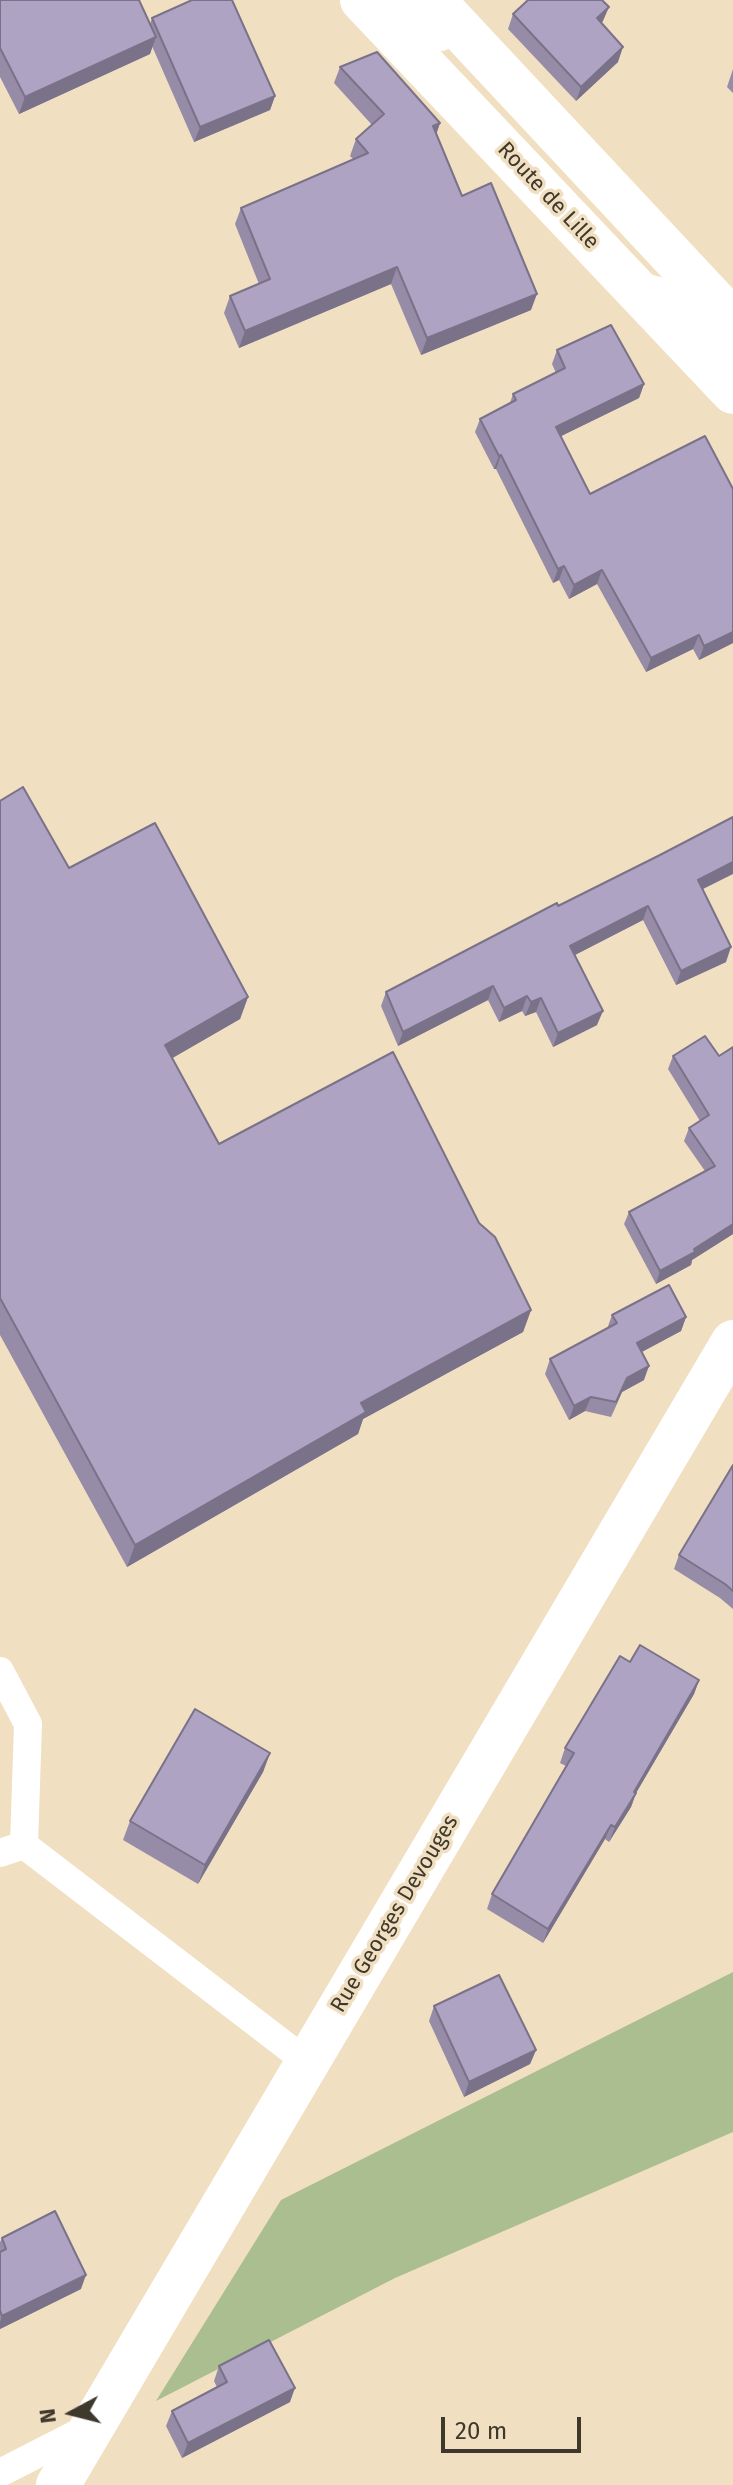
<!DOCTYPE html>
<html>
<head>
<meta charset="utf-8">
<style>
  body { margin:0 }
  #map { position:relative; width:733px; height:2485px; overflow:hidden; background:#f1dfc1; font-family:"Fira Sans",sans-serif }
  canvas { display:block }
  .north { position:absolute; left:32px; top:2373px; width:80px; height:80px; -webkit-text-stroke:6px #f1dfc1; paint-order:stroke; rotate:263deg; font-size:22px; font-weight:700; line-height:32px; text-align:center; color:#3f382c }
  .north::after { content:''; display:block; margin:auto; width:28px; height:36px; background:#3f382c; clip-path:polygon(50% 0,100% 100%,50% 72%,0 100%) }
  .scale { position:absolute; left:441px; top:2417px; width:140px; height:36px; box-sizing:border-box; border:4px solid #3f382c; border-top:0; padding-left:10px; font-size:24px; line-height:28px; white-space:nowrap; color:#3f382c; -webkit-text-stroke:6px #f1dfc1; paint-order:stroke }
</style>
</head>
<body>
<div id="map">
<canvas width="733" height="2485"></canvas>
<div class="north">N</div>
<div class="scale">20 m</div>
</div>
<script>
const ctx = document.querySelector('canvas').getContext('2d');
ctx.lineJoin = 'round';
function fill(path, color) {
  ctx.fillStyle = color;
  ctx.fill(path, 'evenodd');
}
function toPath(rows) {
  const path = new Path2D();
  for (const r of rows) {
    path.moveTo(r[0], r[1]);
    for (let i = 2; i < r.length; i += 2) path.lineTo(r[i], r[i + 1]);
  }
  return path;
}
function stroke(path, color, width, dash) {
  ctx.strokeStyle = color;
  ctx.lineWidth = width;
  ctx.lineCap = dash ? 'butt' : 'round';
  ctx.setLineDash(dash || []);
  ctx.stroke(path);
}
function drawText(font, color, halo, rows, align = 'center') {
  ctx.font = font + ' "Fira Sans",sans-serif';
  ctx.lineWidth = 7;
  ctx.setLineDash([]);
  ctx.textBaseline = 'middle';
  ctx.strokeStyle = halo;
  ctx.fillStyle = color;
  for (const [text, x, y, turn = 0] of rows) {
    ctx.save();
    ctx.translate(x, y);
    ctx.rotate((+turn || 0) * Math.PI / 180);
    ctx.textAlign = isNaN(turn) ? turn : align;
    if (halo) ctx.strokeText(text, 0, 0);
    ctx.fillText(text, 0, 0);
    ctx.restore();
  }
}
fill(toPath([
  [733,1972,733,2132,395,2278,156,2401,281,2200]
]), '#aabe8f');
stroke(toPath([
  [405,0,441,37],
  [636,285,682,297,733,352],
  [0,1671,28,1724,24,1845],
  [24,1845,307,2062],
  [0,1853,24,1845],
  [0,2473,88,2428]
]), '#fff', 28);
stroke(toPath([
  [58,2485,733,1342]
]), '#fff', 44);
stroke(toPath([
  [362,0,733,392],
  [433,0,733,321]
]), '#fff', 44);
fill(toPath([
  [0,0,150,24,152,18,275,96,270,110,194,142,152,46,150,54,19,114,0,77],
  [513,14,603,21,601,23,618,62,576,101,508,29],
  [340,67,440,123,436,135,462,196,531,310,421,355,391,284,239,348,224,313,230,296,259,284,235,224,241,208,354,160,350,156,356,139,372,125,334,83],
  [733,69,733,93,727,87],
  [557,350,644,384,639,398,561,436,590,494,733,489,733,643,699,660,693,649,646,672,597,584,569,599,559,580,553,583,496,469,494,469,475,432,480,419,510,403,513,394,556,373,552,364],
  [0,801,69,868,248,997,240,1019,172,1058,219,1144,479,1223,531,1310,523,1332,363,1419,358,1434,127,1567,0,1335],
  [702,889,726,962,676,985,643,920,575,955,597,1025,553,1047,536,1012,525,1016,522,1011,499,1022,488,1000,398,1046,381,1006,386,992,558,906],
  [705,1036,733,1234,692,1260,691,1265,656,1284,624,1224,629,1212,705,1171,684,1141,689,1128,700,1121,668,1069,673,1056],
  [612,1315,686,1317,681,1331,642,1352,644,1380,622,1392,611,1417,585,1411,569,1420,545,1374,550,1359,607,1329],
  [733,1465,733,1609,720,1598,674,1569,679,1555],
  [630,1662,699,1680,694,1694,636,1793,631,1807,609,1842,605,1839,543,1943,487,1909,492,1894,566,1766,560,1763,565,1748],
  [270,1753,263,1772,198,1884,123,1840,130,1821],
  [434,2006,536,2050,530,2064,464,2097,429,2021],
  [2,2238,81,2289,0,2329,0,2242],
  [219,2366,290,2402,182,2458,166,2426,172,2411,217,2387,214,2381]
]), '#968ca7');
fill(toPath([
  [609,7,603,21,591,33,597,18],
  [156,37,150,54,19,114,25,97],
  [623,47,618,62,576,101,581,87],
  [275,96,270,110,194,142,200,127],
  [440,123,434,140,433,126],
  [397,267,391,284,239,348,245,331],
  [537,294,531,310,421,355,427,338],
  [644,384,639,398,551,441,556,427],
  [501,455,496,469,494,469,499,456],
  [564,566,559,580,553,583,558,569],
  [602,570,597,584,569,599,574,585],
  [733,632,733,643,699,660,704,646],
  [699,635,693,649,646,672,651,658],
  [733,862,733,874,693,894,698,880],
  [648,906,643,920,565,960,570,946],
  [731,947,726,962,676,985,681,971],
  [493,986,488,1000,398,1046,403,1032],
  [527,996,522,1011,499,1022,504,1008],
  [248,997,240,1019,157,1067,165,1045],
  [541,998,536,1012,525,1016,531,1002],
  [603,1011,597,1025,553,1047,558,1033],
  [733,1224,733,1234,692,1260,691,1265,656,1284,660,1271],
  [531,1310,523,1332,363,1419,358,1434,127,1567,135,1545,361,1403],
  [686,1317,681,1331,632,1357,637,1343],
  [649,1366,644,1380,622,1392,611,1417,627,1378],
  [591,1397,585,1411,569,1420,574,1406],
  [699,1680,694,1694,636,1793,631,1807,609,1842,615,1827,634,1792],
  [270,1753,263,1772,198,1884,205,1865],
  [611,1825,605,1839,543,1943,548,1929],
  [536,2050,530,2064,464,2097,469,2082],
  [86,2275,81,2289,0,2329,0,2322,2,2316],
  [295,2388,290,2402,182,2458,188,2443]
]), '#7a7288');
const building = toPath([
  [0,0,139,0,156,37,25,97,0,48,0,0],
  [192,0,232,0,275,96,200,127,152,18,192,0],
  [528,0,602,0,609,7,597,18,623,47,581,87,513,14,528,0],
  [377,52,440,123,433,126,462,196,491,183,537,294,427,338,397,267,245,331,230,296,270,279,241,208,368,153,356,139,384,114,340,67,377,52],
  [611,325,644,384,556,427,590,494,705,436,733,489,733,632,704,646,699,635,651,658,602,570,574,585,564,566,558,569,501,455,499,456,480,419,516,400,513,394,565,368,557,350,611,325],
  [23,787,69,868,155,823,248,997,165,1045,219,1144,393,1052,479,1223,495,1237,531,1310,361,1403,366,1412,135,1545,0,1298,0,801,23,787],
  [733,817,733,862,698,880,731,947,681,971,648,906,570,946,603,1011,558,1033,541,998,531,1002,527,996,504,1008,493,986,403,1032,386,992,557,903,558,906,658,856,733,817],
  [705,1036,719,1056,733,1047,733,1224,694,1249,695,1252,660,1271,629,1212,715,1166,689,1128,709,1115,673,1056,705,1036],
  [669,1285,686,1317,637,1343,649,1366,627,1378,616,1402,591,1397,574,1406,550,1359,617,1323,612,1315,669,1285],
  [733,1465,733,1591,725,1584,679,1555,733,1465],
  [640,1645,699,1680,634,1792,636,1793,615,1827,611,1825,548,1929,492,1894,574,1753,565,1748,620,1656,630,1662,640,1645],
  [195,1709,270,1753,205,1865,130,1821,195,1709],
  [499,1975,536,2050,469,2082,434,2006,499,1975],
  [55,2211,86,2275,2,2316,0,2310,0,2252,6,2249,2,2238,55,2211],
  [269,2340,295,2388,188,2443,172,2411,227,2382,219,2366,269,2340]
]);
fill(building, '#aea3c2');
stroke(building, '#7a7288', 2);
drawText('22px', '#3f382c', '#f1dfc1', [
  ["Route de Lille",548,196,47],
  ["Rue Georges Devouges",395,1914,-59]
]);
</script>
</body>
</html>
